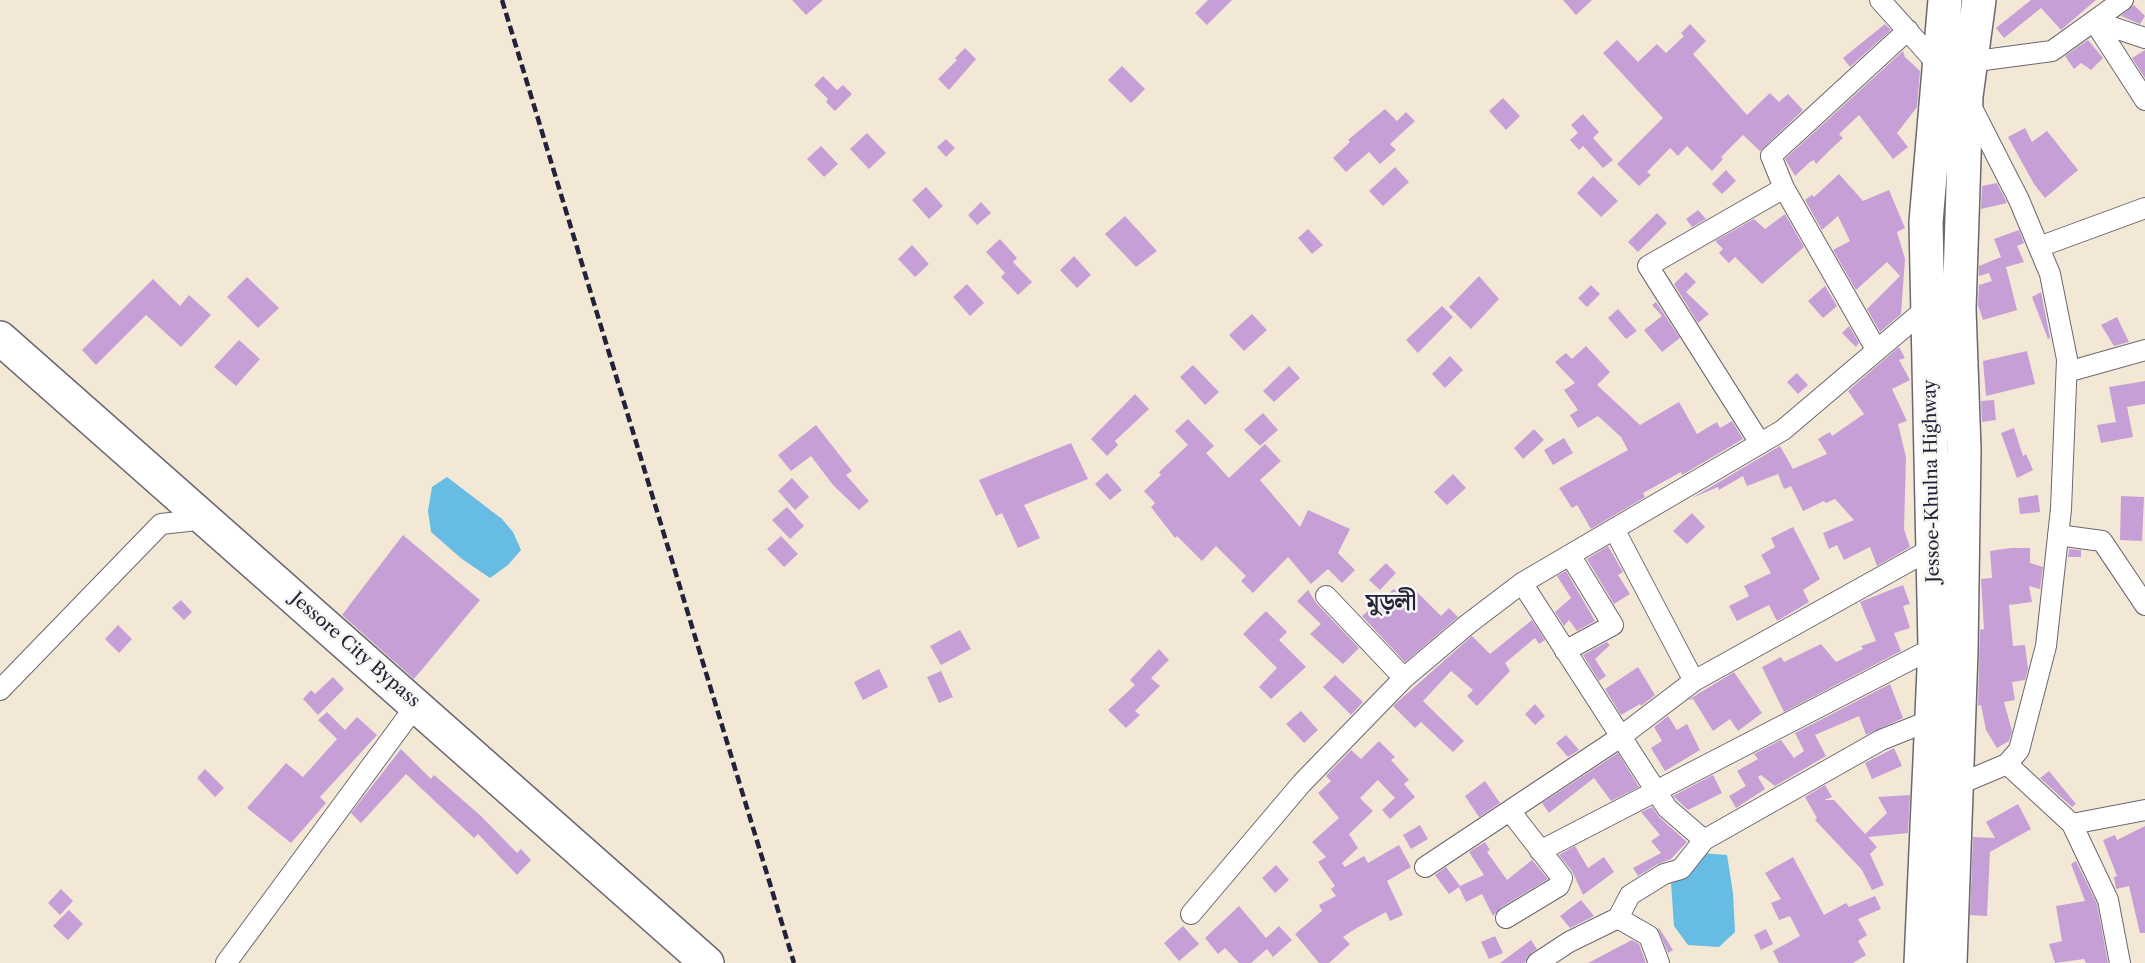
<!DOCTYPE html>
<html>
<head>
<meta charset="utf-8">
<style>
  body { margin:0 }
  canvas { display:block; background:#f3e8d5 }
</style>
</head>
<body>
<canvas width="2145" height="963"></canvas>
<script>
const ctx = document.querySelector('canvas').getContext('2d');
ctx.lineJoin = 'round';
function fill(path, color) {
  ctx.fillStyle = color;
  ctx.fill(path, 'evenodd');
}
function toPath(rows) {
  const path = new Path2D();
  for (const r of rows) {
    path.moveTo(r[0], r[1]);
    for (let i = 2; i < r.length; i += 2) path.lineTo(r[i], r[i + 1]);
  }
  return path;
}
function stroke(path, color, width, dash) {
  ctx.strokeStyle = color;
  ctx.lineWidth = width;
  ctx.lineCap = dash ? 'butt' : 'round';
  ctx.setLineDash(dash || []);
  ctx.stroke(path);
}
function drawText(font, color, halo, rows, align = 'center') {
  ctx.font = font + ' "Libre Caslon Text","Noto Serif Bengali",serif';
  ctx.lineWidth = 5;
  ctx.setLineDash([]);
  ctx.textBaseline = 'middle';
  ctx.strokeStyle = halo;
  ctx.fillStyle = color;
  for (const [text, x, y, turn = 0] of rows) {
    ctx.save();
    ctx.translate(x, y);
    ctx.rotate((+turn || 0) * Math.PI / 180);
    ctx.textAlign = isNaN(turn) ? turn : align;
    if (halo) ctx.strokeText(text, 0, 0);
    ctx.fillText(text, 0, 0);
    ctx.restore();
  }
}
fill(toPath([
  [447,477,502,519,513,532,521,550,508,565,490,578,462,559,431,532,428,511,432,487],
  [1701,853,1727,855,1733,893,1735,932,1719,947,1688,945,1674,926,1671,883]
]), '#67bce3');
fill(toPath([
  [792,0,823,0,806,15],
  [1208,0,1232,0,1207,25,1195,13],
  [1563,0,1592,0,1576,15],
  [2031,0,2096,0,2061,30,2041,8,2004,38,1996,28],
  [2134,5,2145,16,2140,24,2121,16],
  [1690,24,1706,41,1693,54,1747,115,1770,93,1779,102,1788,94,1803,110,1760,151,1743,135,1721,157,1723,159,1712,171,1687,146,1678,156,1670,148,1647,172,1651,175,1639,186,1617,164,1663,118,1603,53,1617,40,1638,62,1657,44,1666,53,1684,36,1681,33],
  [1885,24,1891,30,1850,67,1843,58],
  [2088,40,2103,58,2091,70,2081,63,2074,69,2065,56],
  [965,48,976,59,949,90,938,79,957,60,955,58],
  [2145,50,2145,78,2132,58],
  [1903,51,1905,57,1920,71,1917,107,1897,133,1908,147,1893,159,1859,115,1839,134,1843,138,1830,150,1816,164,1814,160,1810,162,1795,176,1785,159],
  [1122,66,1145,89,1131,103,1108,80],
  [823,76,837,90,843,85,852,94,835,111,826,102,828,99,814,85],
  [1503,98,1520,116,1506,130,1489,111],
  [1385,109,1397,121,1406,112,1415,121,1390,144,1396,150,1380,164,1369,152,1346,172,1333,158,1350,142,1348,140],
  [1583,114,1599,132,1593,138,1613,160,1603,168,1583,146,1579,150,1570,140,1578,133,1571,125],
  [2025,128,2032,142,2047,131,2078,170,2045,198,2034,184,2008,137],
  [867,133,886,153,869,169,850,149],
  [946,139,955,148,946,157,937,147],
  [821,146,838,164,824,177,807,159],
  [1395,167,1409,182,1383,206,1369,191],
  [1726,170,1736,181,1722,194,1712,184],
  [1839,174,1863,201,1889,190,1905,228,1897,232,1905,259,1901,314,1880,332,1867,309,1900,276,1887,262,1856,290,1833,250,1850,241,1838,216,1822,230,1805,200,1812,195,1814,197],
  [1593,176,1618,201,1601,217,1577,193],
  [1997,183,2007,203,1981,209,1982,186],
  [926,187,943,206,929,219,912,200],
  [981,202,991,213,977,225,968,215],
  [1698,210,1706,219,1692,227,1686,219],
  [1657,213,1667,223,1638,252,1628,242],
  [1785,214,1804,247,1762,284,1735,257,1729,263,1719,253,1723,249,1715,241,1754,219,1765,229],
  [1125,216,1157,251,1136,267,1105,234],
  [1308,229,1323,245,1312,254,1298,238],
  [2019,230,2024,243,2017,246,2024,262,2006,267,2017,310,1983,320,1978,305,1979,285,1992,281,1989,273,1979,276,1979,266,2001,257,1994,239],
  [1000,239,1017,258,1013,262,1032,282,1018,295,1001,277,1005,273,986,252],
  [912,245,929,264,915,277,898,259],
  [1074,256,1091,275,1077,288,1060,270],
  [1811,262,1837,306,1823,318,1808,301,1825,286],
  [1686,272,1696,282,1686,292,1709,314,1698,323,1674,284],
  [1479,276,1499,299,1471,329,1449,307],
  [247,277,279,308,258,328,227,297],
  [153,279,180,306,189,295,211,315,181,347,146,315,96,365,82,350],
  [967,284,984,303,970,316,953,297],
  [1591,285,1600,294,1587,307,1578,298],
  [2041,292,2050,338,2048,339,2032,297],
  [1656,302,1680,338,1662,352,1644,330,1662,316,1652,305],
  [1442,306,1453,317,1418,353,1406,340],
  [1618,309,1637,331,1626,339,1608,318],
  [1252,314,1267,330,1244,351,1229,335],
  [2117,317,2129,342,2114,346,2101,325],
  [1849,326,1859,343,1856,347,1842,333],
  [239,340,260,359,236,386,214,367],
  [1586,346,1610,372,1597,385,1640,425,1679,402,1697,434,1717,422,1720,428,1732,421,1743,439,1682,475,1681,472,1643,493,1645,497,1591,529,1577,505,1572,508,1559,488,1628,450,1621,437,1598,416,1578,428,1570,415,1578,410,1564,390,1575,383,1555,362,1566,353,1572,359],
  [1899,347,1905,358,1899,360,1910,380,1892,389,1907,421,1898,424,1906,457,1904,529,1910,547,1877,566,1870,547,1844,560,1837,545,1829,549,1823,533,1854,520,1835,499,1826,503,1824,501,1803,511,1791,486,1784,489,1778,474,1747,486,1743,476,1719,490,1718,487,1692,498,1780,446,1793,469,1827,454,1818,439,1830,432,1832,436,1864,414,1848,391],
  [2027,351,2035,384,1986,396,1983,361],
  [1450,356,1463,370,1445,388,1432,374],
  [1193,365,1219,392,1205,405,1180,377],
  [1289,366,1300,378,1274,402,1263,391],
  [1797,373,1808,385,1798,394,1787,382],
  [2145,381,2145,404,2127,407,2133,437,2101,443,2097,425,2116,422,2109,387],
  [1135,394,1149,409,1115,441,1118,445,1107,456,1091,439],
  [1994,400,1996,420,1982,422,1981,401],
  [1263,413,1278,430,1260,446,1244,430],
  [1188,419,1214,446,1206,453,1229,478,1265,444,1281,461,1260,480,1300,527,1308,510,1350,529,1338,553,1355,570,1342,583,1328,569,1311,584,1288,557,1253,593,1241,581,1246,576,1216,546,1202,561,1177,536,1175,538,1151,507,1155,503,1144,491,1161,475,1159,472,1188,445,1175,431],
  [816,425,852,471,846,475,869,501,859,510,833,485,811,456,791,471,778,455],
  [2014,428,2023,456,2026,454,2033,470,2017,478,2001,433],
  [1534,429,1544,440,1523,459,1514,448],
  [1564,438,1573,453,1553,465,1544,450],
  [1071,443,1088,479,1024,505,1040,538,1018,548,1002,513,996,516,979,480],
  [1107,473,1122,490,1110,500,1095,484],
  [1453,474,1466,488,1447,505,1434,492],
  [792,478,809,497,795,510,778,491],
  [2038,495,2040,512,2020,514,2018,498],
  [2121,496,2144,497,2142,541,2120,540],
  [787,507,804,526,790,539,772,520],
  [1692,513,1705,527,1687,544,1673,531],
  [1793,527,1820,579,1803,590,1809,602,1777,621,1769,605,1737,621,1729,606,1749,596,1744,586,1771,573,1761,555,1775,547,1771,538],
  [403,535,480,600,414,679,342,615],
  [781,536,798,554,784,567,767,549],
  [1608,546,1623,572,1618,575,1630,594,1614,604,1587,559],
  [2011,548,2030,548,2030,563,2043,567,2040,589,2029,586,2032,602,2009,605,2013,646,2025,645,2028,669,2025,680,2012,682,2015,700,2004,702,2012,731,2009,741,1997,748,1986,730,1981,705,1978,706,1980,630,1984,629,1981,579,1992,578,1990,551],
  [2069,549,2081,550,2081,557,2068,557],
  [1386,563,1396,573,1380,590,1369,580],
  [1566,571,1595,621,1577,631,1569,620,1564,626,1555,612,1571,598,1557,576],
  [1903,585,1910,604,1903,606,1910,628,1894,633,1901,651,1784,712,1762,667,1781,657,1784,662,1821,644,1836,662,1863,649,1861,646,1876,641,1860,602],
  [1394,589,1404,599,1414,589,1441,616,1449,608,1458,617,1405,662,1362,616],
  [1308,590,1317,604,1359,648,1343,664,1310,634,1321,624,1297,601],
  [181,600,192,612,184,620,172,608],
  [1266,611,1287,632,1279,640,1306,667,1271,699,1259,687,1277,668,1243,634],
  [1532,620,1545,640,1539,644,1535,638,1505,663,1510,671,1477,706,1467,696,1473,690,1451,671,1423,701,1464,741,1453,752,1421,722,1415,728,1393,706,1472,636,1490,654],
  [118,625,132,639,119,653,105,639],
  [960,630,971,649,941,665,930,646],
  [1607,642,1610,645,1595,659,1606,676,1599,681,1583,655],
  [1159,649,1169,660,1151,678,1160,686,1135,711,1140,715,1126,728,1108,710,1135,685,1130,680],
  [1638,667,1655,695,1641,706,1640,704,1621,715,1605,689],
  [879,669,888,687,863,700,854,682],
  [941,671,953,697,939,703,927,677],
  [1734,672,1762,713,1738,731,1730,719,1713,731,1693,699,1688,700],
  [1335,675,1363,702,1351,715,1323,687],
  [333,677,344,689,318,715,303,699,311,690,315,694],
  [1890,684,1903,718,1866,735,1859,716,1815,735,1826,756,1775,786,1761,775,1758,777,1765,789,1736,808,1729,796,1746,786,1737,771,1758,759,1754,754,1781,740,1794,758,1804,751,1795,733],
  [1535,704,1545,716,1535,725,1525,714],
  [1301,711,1318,730,1304,743,1286,724],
  [327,712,345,730,357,717,377,735,320,797,326,803,291,843,247,808,286,763,303,777,337,739,318,720],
  [1668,716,1677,730,1687,724,1700,750,1665,771,1651,748,1662,741,1654,727],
  [1566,735,1579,750,1568,757,1556,743],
  [1379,741,1395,757,1391,760,1409,780,1404,784,1415,797,1390,819,1382,810,1395,798,1378,780,1360,798,1373,811,1349,834,1358,848,1342,863,1345,867,1364,856,1368,863,1399,845,1411,867,1387,881,1403,915,1390,921,1386,912,1355,929,1343,937,1350,944,1329,963,1319,963,1295,934,1322,911,1319,905,1336,896,1331,889,1335,886,1318,862,1326,857,1312,842,1339,818,1318,793,1331,781,1326,776,1351,750,1361,759],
  [1894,748,1902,766,1872,779,1865,763],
  [401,749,431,779,434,775,481,816,517,853,521,849,531,860,517,875,478,834,474,838,406,774,361,823,351,813],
  [1618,753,1639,787,1611,801,1594,778,1549,813,1542,803],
  [205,769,224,788,215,797,197,778],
  [2049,771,2076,804,2072,807,2040,778],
  [1713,775,1722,793,1688,810,1673,796],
  [1485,781,1500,803,1479,817,1465,796],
  [1825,785,1832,797,1824,800,1834,800,1865,834,1887,813,1878,797,1910,795,1908,833,1868,837,1877,847,1870,854,1884,885,1872,890,1862,870,1815,820,1817,818,1805,797],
  [2018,804,2031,829,1990,852,1987,916,1970,915,1973,837,1995,838,1986,822],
  [1652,807,1659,817,1687,842,1671,859,1658,864,1638,876,1633,868,1661,853,1651,841,1660,835,1641,812],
  [1420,825,1428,839,1411,849,1403,835],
  [2145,826,2145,933,2140,933,2129,886,2116,889,2114,877,2117,876,2103,840,2115,835,2117,840],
  [1485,842,1490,850,1487,852,1507,880,1532,860,1548,879,1500,908,1493,916,1482,894,1466,902,1459,887,1449,894,1435,875,1446,867,1460,886,1484,875,1469,852],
  [1575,846,1588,868,1604,857,1614,872,1583,895,1572,871,1559,855],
  [1793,857,1824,915,1846,903,1849,907,1875,896,1881,909,1858,919,1867,935,1858,941,1866,955,1853,963,1779,963,1773,951,1800,936,1790,916,1779,920,1771,903,1781,899,1765,873],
  [2076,861,2097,904,2108,963,2086,963,2084,959,2055,963,2049,944,2062,941,2056,906,2085,901,2071,864],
  [1276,865,1289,880,1275,893,1262,878],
  [61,889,73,901,60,915,48,903],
  [1581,900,1594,916,1570,928,1560,916],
  [1239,906,1266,938,1279,926,1292,940,1273,957,1267,949,1251,963,1239,963,1225,948,1218,954,1205,938],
  [69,910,83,924,68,940,53,926],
  [1183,926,1199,944,1179,961,1164,943],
  [1659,928,1673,950,1668,953,1658,928],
  [1766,929,1773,944,1761,950,1754,935],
  [1495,936,1503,953,1489,959,1481,942],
  [1531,940,1537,949,1527,957,1525,963,1500,963],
  [1632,940,1639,944,1646,963,1588,963]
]), '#c79fd7');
const street = toPath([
  [1880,0,1941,68],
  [2094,21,2145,100],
  [2094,21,2145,38],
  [1969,62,2052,51,2123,0],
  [1784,188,1876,349],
  [2039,247,2145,208],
  [2067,372,2145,350],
  [1760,443,1648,266,1784,188,1771,156,1908,30],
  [1614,529,1694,681],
  [2058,535,2102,541,2145,605],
  [1522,583,1667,808,1704,840,1881,740,1931,720],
  [1326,596,1404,678],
  [1565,651,1613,625,1570,555],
  [0,690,161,524,206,519],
  [2007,764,2072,824,2108,900,2120,963],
  [1950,788,2007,764,2019,750,2046,646,2061,509,2067,359,2050,274,2019,200,1970,104],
  [2072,824,2145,810],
  [1540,851,1935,647],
  [1425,867,1619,738,1694,681,1933,548],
  [1191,914,1302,783,1404,678,1468,624,1522,583,1783,430,1928,307],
  [1506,918,1559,886,1562,878,1510,811],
  [1618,918,1649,936,1659,963],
  [226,963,417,704],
  [1537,963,1569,942,1618,918,1630,895,1664,874,1681,869,1704,840]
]);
const highway = toPath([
  [0,338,707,963],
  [1921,963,1935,647,1926,222,1945,0],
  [1950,963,1961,651,1964,449,1959,309,1966,96,1979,0]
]);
stroke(street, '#6b6771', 22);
stroke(highway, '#6b6771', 36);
stroke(street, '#fff', 20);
stroke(highway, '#fff', 33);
stroke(toPath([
  [502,0,794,963]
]), '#22223b', 4.5, [9, 4.5]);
drawText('18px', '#22223b', '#f6f6f2', [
  ["Jessoe-Khulna Highway",1932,481,-91],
  ["Jessore City Bypass",355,650,41]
]);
drawText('bold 24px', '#22223b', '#f6f6f2', [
  ["মুড়লী",1391,603]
]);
</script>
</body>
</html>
